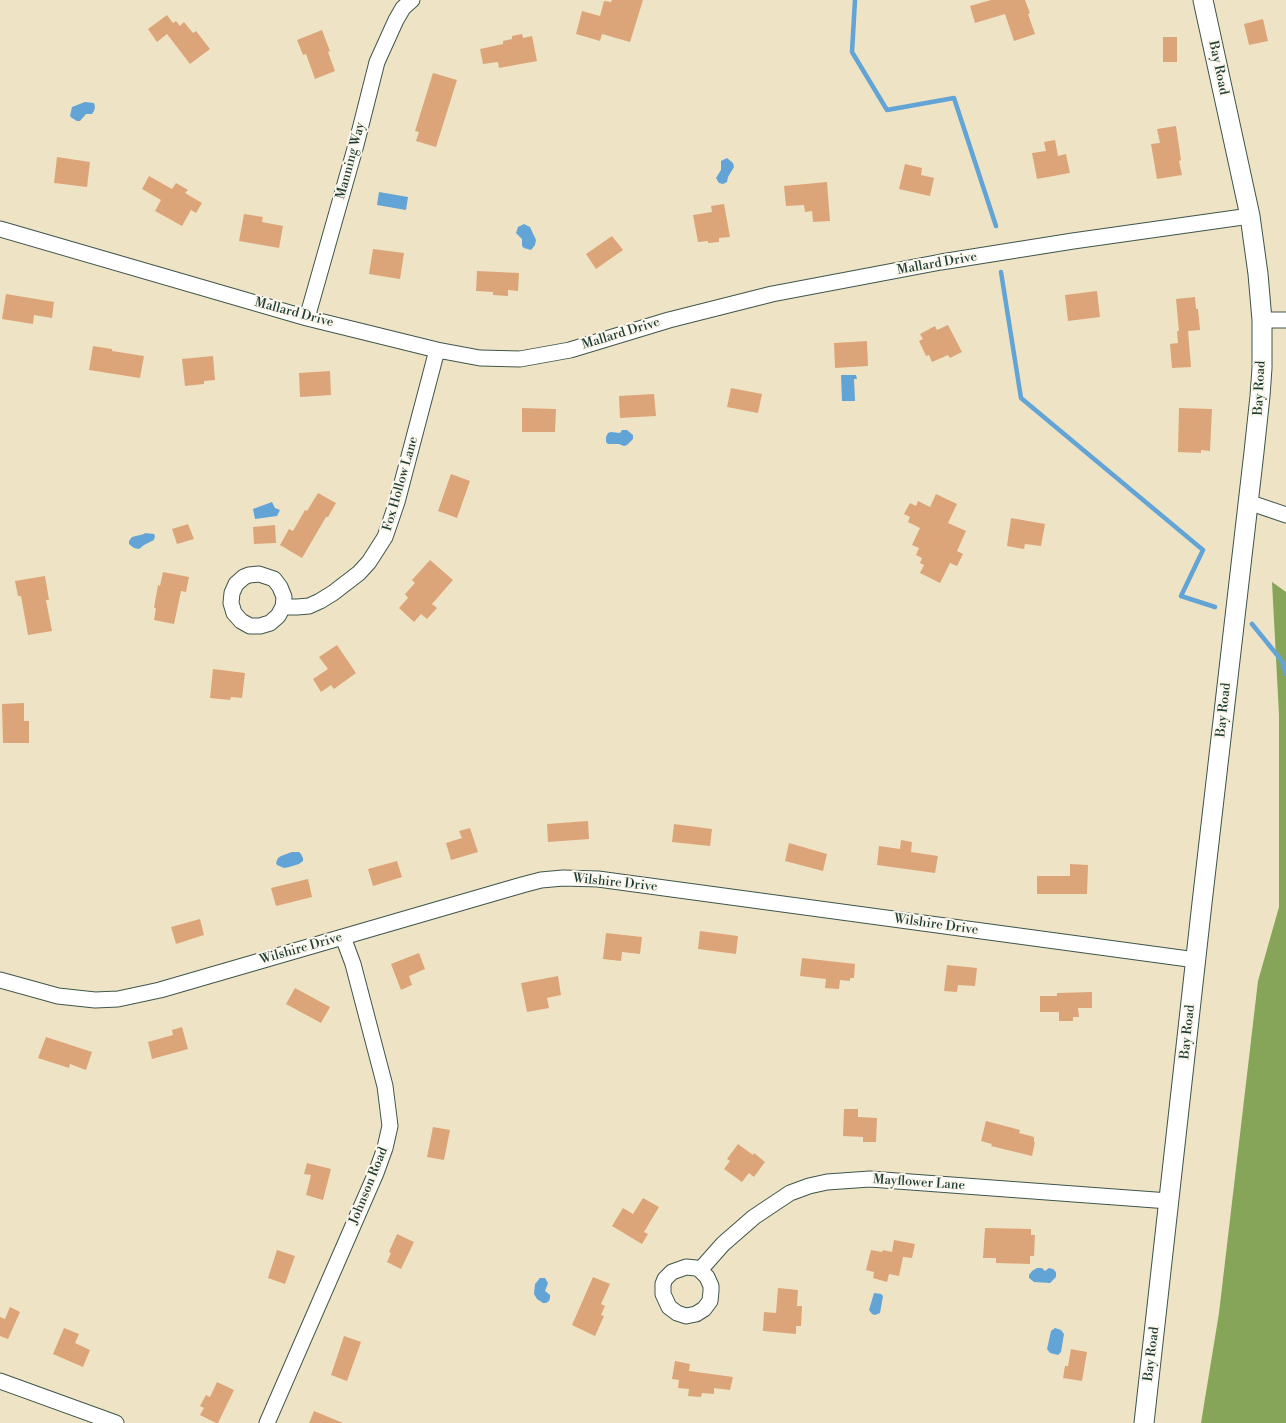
<!DOCTYPE html>
<html>
<head>
<meta charset="utf-8">
<style>
  body { margin:0 }
  canvas { display:block; background:#efe3c5 }
</style>
</head>
<body>
<canvas width="1286" height="1423"></canvas>
<script>
const ctx = document.querySelector('canvas').getContext('2d');
ctx.lineJoin = 'round';
function fill(path, color) {
  ctx.fillStyle = color;
  ctx.fill(path, 'evenodd');
}
function toPath(rows) {
  const path = new Path2D();
  for (const r of rows) {
    path.moveTo(r[0], r[1]);
    for (let i = 2; i < r.length; i += 2) path.lineTo(r[i], r[i + 1]);
  }
  return path;
}
function stroke(path, color, width, dash) {
  ctx.strokeStyle = color;
  ctx.lineWidth = width;
  ctx.lineCap = dash ? 'butt' : 'round';
  ctx.setLineDash(dash || []);
  ctx.stroke(path);
}
function drawText(font, color, halo, rows, align = 'center') {
  ctx.font = font + ' "Libre Bodoni",serif';
  ctx.lineWidth = 4;
  ctx.setLineDash([]);
  ctx.textBaseline = 'middle';
  ctx.strokeStyle = halo;
  ctx.fillStyle = color;
  for (const [text, x, y, turn = 0] of rows) {
    ctx.save();
    ctx.translate(x, y);
    ctx.rotate((+turn || 0) * Math.PI / 180);
    ctx.textAlign = isNaN(turn) ? turn : align;
    if (halo) ctx.strokeText(text, 0, 0);
    ctx.fillText(text, 0, 0);
    ctx.restore();
  }
}
fill(toPath([
  [1272,582,1286,592,1286,1423,1201,1423,1219,1313,1258,981,1279,907,1279,715]
]), '#86a559');
fill(toPath([
  [85,102,94,103,95,107,94,111,92,114,86,114,80,121,77,121,72,118,70,116,72,107],
  [727,158,733,163,734,167,728,177,727,182,723,184,719,183,716,178,721,170,721,161],
  [379,192,408,197,406,210,377,205],
  [524,224,530,227,536,240,535,245,531,250,524,248,522,246,522,239,516,233,518,227],
  [841,375,856,375,857,379,854,379,855,401,842,401],
  [622,430,627,430,633,435,633,439,627,445,624,446,619,444,608,444,606,442,606,437,608,433,611,432,620,433],
  [272,502,275,508,280,510,277,516,255,519,253,509],
  [145,533,154,534,155,536,154,540,144,545,139,549,134,548,129,544,129,541,132,537,144,534],
  [292,852,299,852,301,854,303,858,303,861,299,864,289,867,284,868,277,865,276,863,278,858,281,856],
  [1037,1268,1042,1268,1045,1271,1049,1268,1053,1269,1056,1272,1056,1277,1050,1283,1034,1282,1029,1278,1029,1275,1032,1271],
  [540,1278,545,1278,548,1283,545,1291,550,1295,550,1298,549,1301,546,1303,543,1303,537,1299,534,1294,535,1284],
  [874,1293,881,1294,883,1296,880,1313,875,1315,872,1314,869,1310],
  [1055,1328,1061,1330,1064,1334,1061,1352,1058,1355,1050,1353,1047,1349,1051,1331]
]), '#61a4d5');
stroke(toPath([
  [855,0,852,52,887,110,954,98,996,226],
  [1001,272,1021,398,1203,550,1181,596,1215,607],
  [1252,624,1282,661,1286,674]
]), '#61a4d5', 4.5);
fill(toPath([
  [612,0,643,0,630,42,602,34,600,41,576,34,582,11,600,16,604,1,611,2],
  [991,0,1025,0,1030,13,1028,14,1035,34,1014,41,1005,14,975,23,970,6],
  [167,15,173,23,176,21,180,26,184,22,193,33,196,31,210,49,190,64,167,34,157,42,148,29],
  [1263,19,1268,41,1249,45,1244,24],
  [322,30,330,51,328,52,335,71,315,79,306,54,303,55,297,40],
  [522,34,523,38,532,36,537,61,499,68,498,62,483,64,480,49,503,44,503,41,512,39,512,36],
  [1163,37,1177,37,1177,62,1163,62],
  [433,73,457,80,436,147,416,141,419,132,415,131],
  [1176,126,1181,160,1179,161,1182,175,1157,179,1151,144,1160,143,1157,129],
  [1055,140,1058,156,1066,154,1070,173,1037,179,1032,153,1046,151,1044,142],
  [57,157,90,162,87,187,54,183],
  [905,164,922,168,921,175,934,178,930,196,899,189],
  [149,176,172,189,176,183,188,190,185,193,202,203,196,213,191,210,182,226,155,211,161,200,142,189],
  [827,182,830,221,813,222,812,211,805,212,804,205,786,206,784,186],
  [724,204,730,237,719,238,719,242,708,243,708,241,698,242,693,215,712,212,711,206],
  [244,214,263,217,262,222,283,226,279,248,239,241],
  [612,236,623,250,596,269,586,254],
  [373,249,404,253,400,279,369,274],
  [477,271,519,273,518,291,508,290,508,296,493,295,493,292,476,291],
  [1097,291,1100,317,1068,321,1065,295],
  [6,294,54,302,52,318,34,315,33,324,2,319],
  [1195,297,1196,309,1198,309,1200,330,1188,331,1191,367,1172,368,1170,344,1178,343,1177,331,1179,331,1176,299],
  [948,325,962,352,950,358,948,355,932,362,929,355,926,356,919,341,923,339,920,334,935,326,937,330],
  [867,341,868,366,835,368,834,343],
  [93,346,112,349,112,351,144,356,140,378,89,370],
  [213,356,215,380,204,381,204,384,185,386,182,359],
  [330,371,331,395,300,397,299,373],
  [731,388,762,394,758,413,727,407],
  [654,394,656,416,620,418,619,396],
  [522,408,556,409,555,432,522,432],
  [1179,408,1212,409,1210,451,1201,450,1201,453,1178,452],
  [451,474,470,481,457,518,438,511],
  [318,493,336,503,328,517,326,517,302,558,280,545,289,529,293,531,305,510,307,511],
  [936,494,957,504,948,523,966,531,957,551,963,554,957,566,950,563,940,583,920,573,924,565,920,563,922,558,916,555,919,548,912,545,920,528,908,522,910,517,904,514,910,503,916,506,918,501,930,507],
  [1011,518,1045,524,1041,546,1025,544,1024,549,1007,546],
  [188,524,194,539,177,544,172,529],
  [275,525,276,543,254,544,253,527],
  [430,560,453,580,432,604,437,608,427,619,421,614,414,622,399,608,408,598,405,594,415,583,412,580],
  [163,572,189,577,186,592,181,591,174,624,154,620,156,608,154,608,158,585,160,586],
  [45,576,49,600,46,600,52,631,28,635,21,596,18,596,15,581],
  [337,645,356,673,334,689,331,685,321,692,313,679,328,669,319,657],
  [213,669,245,673,242,698,231,697,230,700,210,698],
  [24,703,24,721,29,721,29,743,3,743,2,704],
  [588,821,589,839,548,842,547,824],
  [674,824,712,829,710,846,672,842],
  [470,828,478,852,451,860,446,843,462,838,459,831],
  [901,840,912,842,911,852,938,856,935,873,877,865,879,846,900,849],
  [789,843,827,854,823,871,785,861],
  [397,861,402,877,373,886,368,869],
  [1070,864,1088,865,1087,894,1037,894,1037,876,1070,876],
  [308,879,312,897,276,906,271,888],
  [200,919,204,935,176,944,171,927],
  [700,931,738,936,736,954,698,949],
  [606,933,642,937,640,954,622,952,621,961,603,959],
  [419,953,425,969,409,976,412,985,401,990,391,964],
  [802,958,855,964,854,978,850,978,850,981,840,980,839,989,825,988,826,979,800,976],
  [947,965,977,968,975,986,958,985,957,992,944,991],
  [558,976,561,995,547,998,549,1008,527,1012,521,983],
  [295,988,330,1007,321,1023,286,1004],
  [1092,992,1092,1008,1078,1008,1079,1017,1073,1017,1073,1021,1059,1021,1059,1012,1040,1012,1040,996,1057,996,1057,993],
  [182,1027,188,1049,152,1059,148,1042,173,1035,172,1030],
  [46,1037,92,1052,86,1070,70,1064,69,1068,38,1058],
  [844,1109,858,1109,858,1117,877,1118,876,1142,863,1142,863,1137,843,1136],
  [986,1121,1020,1130,1019,1133,1034,1137,1034,1142,1035,1142,1032,1156,991,1146,992,1144,981,1141],
  [433,1127,450,1130,444,1160,427,1157],
  [738,1144,753,1155,754,1153,765,1162,754,1177,749,1173,742,1182,724,1169,730,1161,727,1159],
  [307,1163,331,1169,323,1200,306,1195,311,1175,304,1174],
  [643,1198,659,1207,644,1232,648,1234,642,1244,612,1226,623,1208,633,1214],
  [985,1228,1031,1229,1031,1235,1035,1235,1034,1256,1030,1256,1030,1264,996,1263,996,1258,983,1258],
  [397,1234,414,1242,401,1269,387,1262,391,1253,389,1252],
  [894,1240,915,1244,912,1258,903,1257,899,1276,889,1274,887,1282,873,1278,874,1272,866,1270,871,1250,882,1252,883,1250,892,1252],
  [277,1250,295,1256,285,1284,268,1278],
  [593,1277,610,1284,601,1304,605,1306,601,1315,604,1316,595,1336,572,1325],
  [778,1288,798,1290,797,1306,802,1306,801,1326,796,1326,796,1334,763,1331,764,1312,776,1313],
  [10,1307,20,1312,8,1339,0,1336,0,1317,5,1319],
  [64,1328,79,1334,75,1343,90,1350,83,1367,53,1354],
  [344,1336,361,1342,347,1381,331,1375],
  [1071,1349,1087,1352,1082,1381,1063,1378,1065,1366,1068,1366],
  [675,1361,690,1364,689,1371,733,1377,730,1390,714,1388,714,1394,702,1393,701,1397,688,1396,689,1389,678,1388,679,1380,672,1379],
  [217,1382,234,1390,218,1423,216,1423,200,1415,204,1408,200,1406,206,1395,210,1397],
  [314,1411,343,1423,309,1423]
]), '#dca579');
const minor = toPath([
  [0,229,307,318,437,350,480,358,520,359,570,350,669,320,772,294,941,262,1073,241,1250,216],
  [307,318,356,145,377,62,396,20,403,8,412,0],
  [1262,320,1286,320],
  [1248,502,1286,515],
  [283,607,278,616,270,623,260,626,250,626,241,621,234,613,231,603,232,593,236,584,244,577,249,575,259,574,274,579,280,587,284,597,283,607,297,607,309,606,320,601,333,593,359,573,369,562,385,537,397,502,437,350],
  [0,980,58,996,95,1000,118,999,160,990,522,885,541,880,563,878,598,879,1196,960],
  [700,1270,707,1277,711,1286,711,1291,710,1301,704,1309,696,1314,686,1316,677,1313,669,1307,663,1294,663,1284,665,1279,672,1272,686,1267,696,1268,700,1270,723,1244,754,1217,790,1193,809,1186,827,1182,870,1179,1169,1201],
  [0,1381,116,1423],
  [267,1423,376,1173,385,1148,390,1126,385,1086,353,964,343,937]
]);
const major = toPath([
  [1144,1423,1202,903,1254,452,1260,396,1262,368,1262,320,1258,274,1250,216,1203,0]
]);
stroke(minor, '#3e564a', 17);
stroke(major, '#3e564a', 21);
stroke(minor, '#fff', 15);
stroke(major, '#fff', 19);
drawText('13px', '#1f3d34', '#fbf7ec', [
  ["Bay Road",1218,68,78],
  ["Manning Way",351,161,-75],
  ["Mallard Drive",937,264,-10],
  ["Mallard Drive",294,313,15],
  ["Mallard Drive",621,334,-17],
  ["Bay Road",1260,388,-87],
  ["Fox Hollow Lane",401,484,-74],
  ["Bay Road",1224,710,-84],
  ["Wilshire Drive",615,883,6],
  ["Wilshire Drive",936,925,8],
  ["Wilshire Drive",301,949,-16],
  ["Bay Road",1188,1032,-84],
  ["Mayflower Lane",919,1183,4],
  ["Johnson Road",369,1186,-68],
  ["Bay Road",1152,1354,-83]
]);
</script>
</body>
</html>
